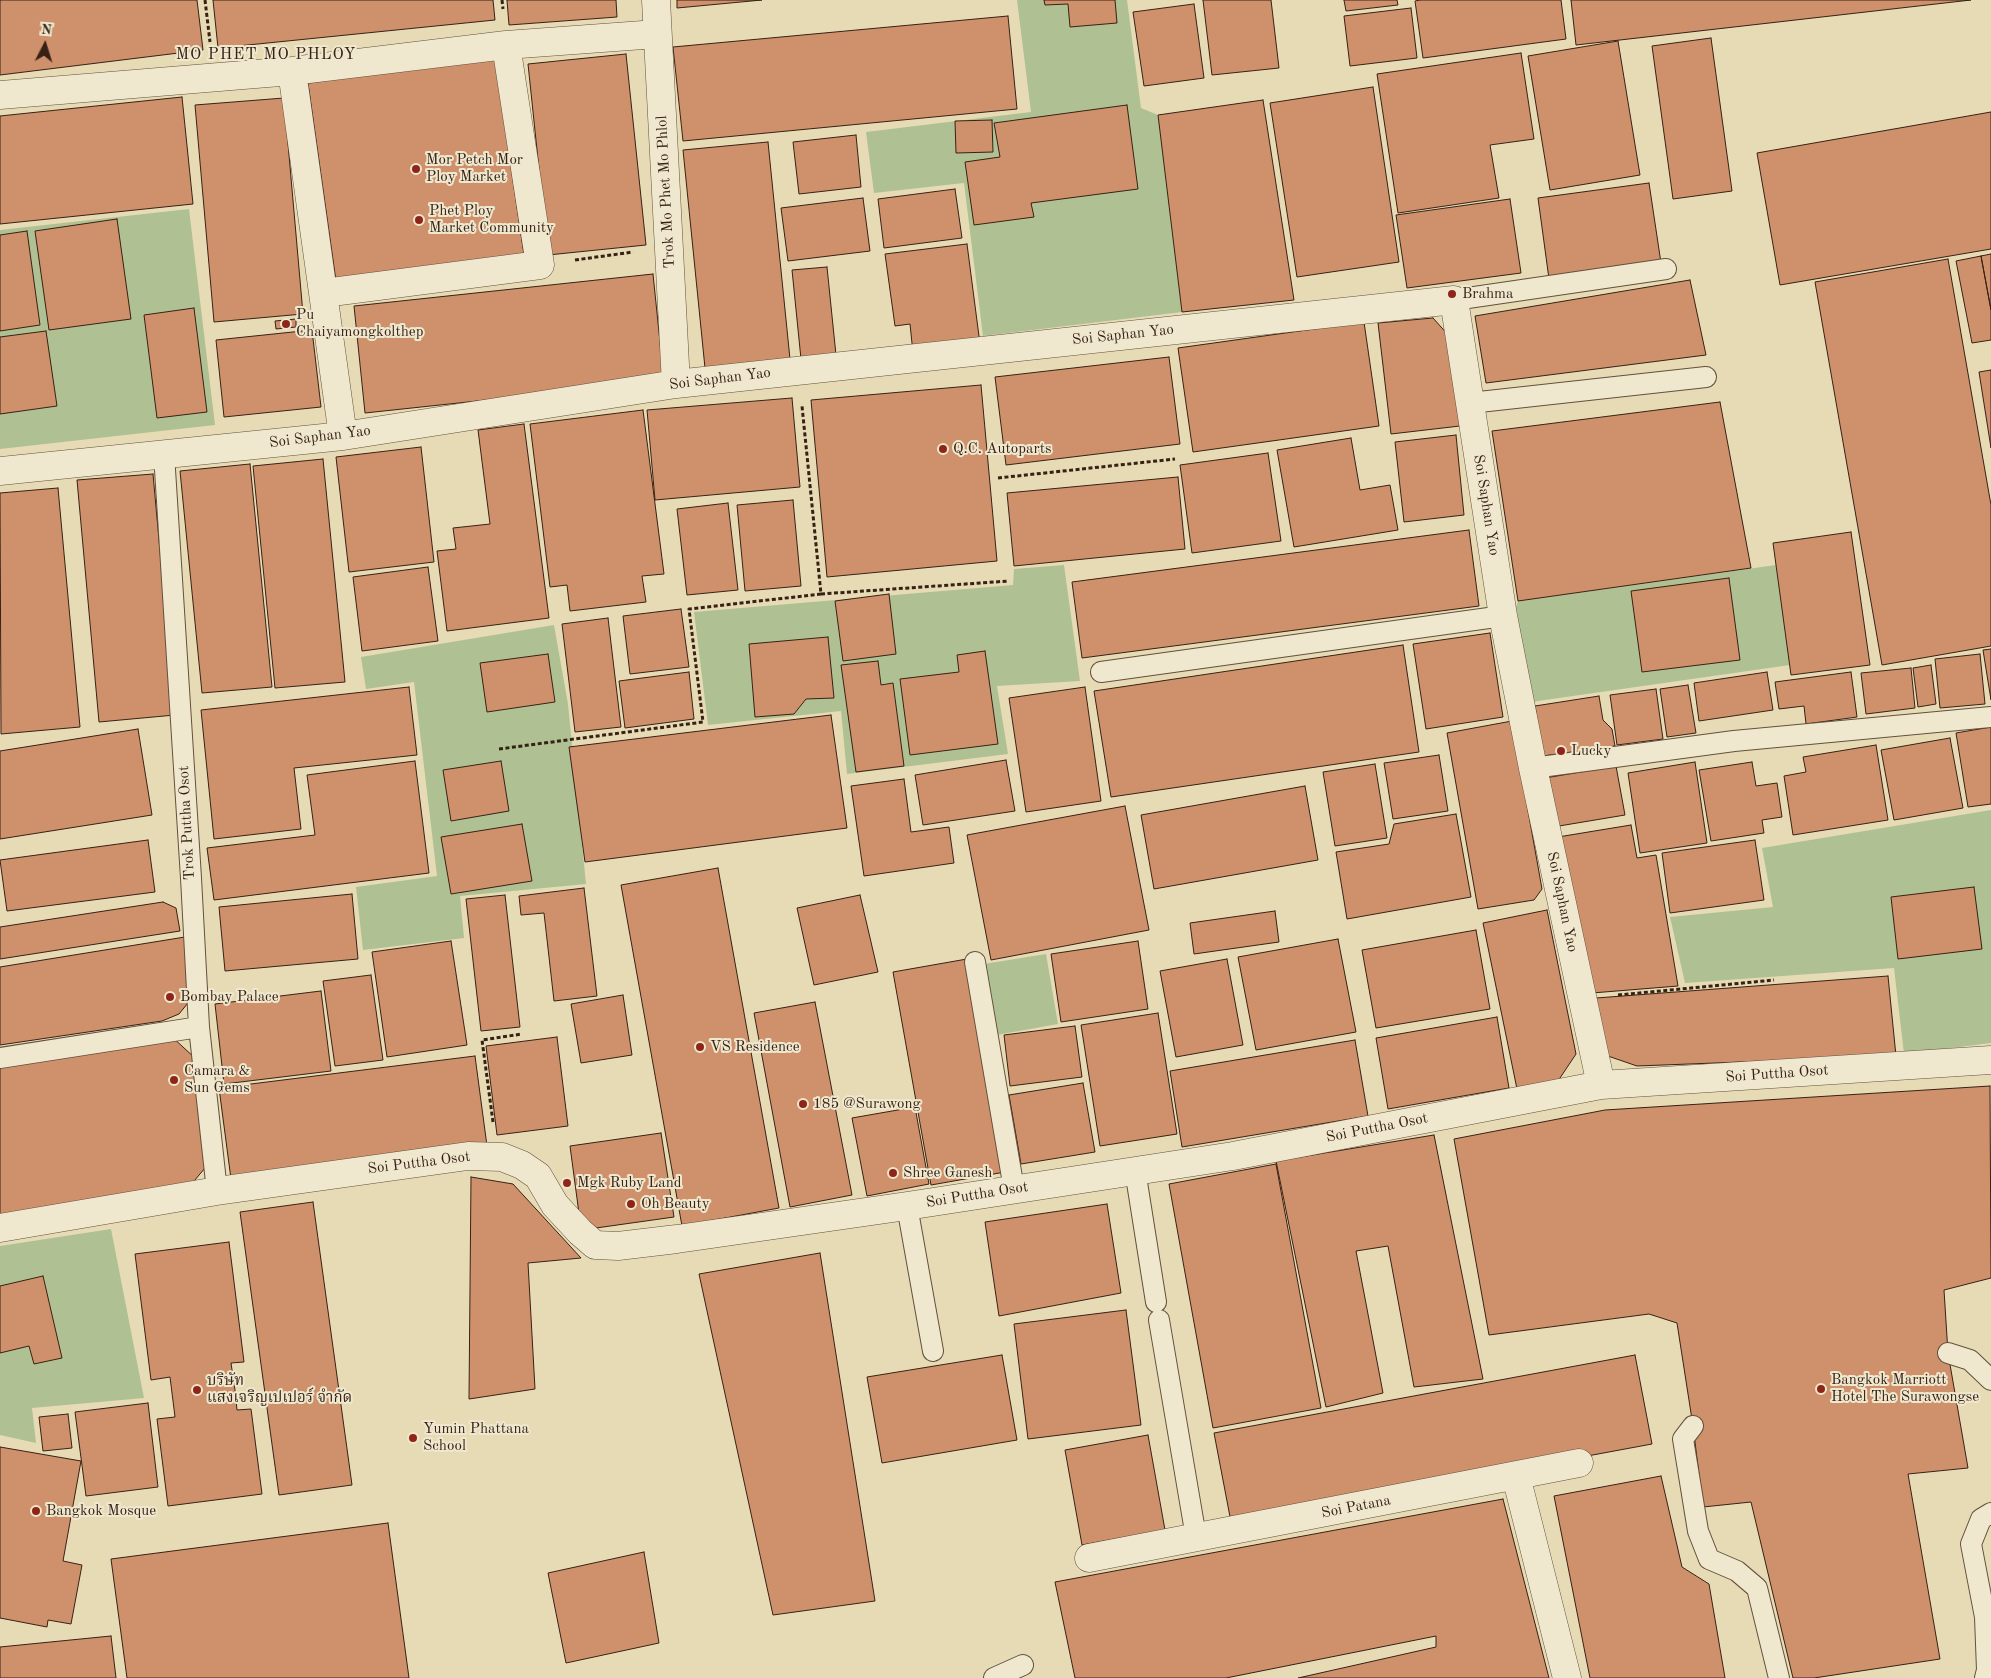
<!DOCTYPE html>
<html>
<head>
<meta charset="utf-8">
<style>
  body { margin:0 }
  #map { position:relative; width:1991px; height:1678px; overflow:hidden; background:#e7dbb5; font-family:"Old Standard TT",serif }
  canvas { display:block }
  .north { position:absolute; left:20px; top:20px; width:50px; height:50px; -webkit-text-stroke:4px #efe8cf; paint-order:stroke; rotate:5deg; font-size:14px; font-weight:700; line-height:20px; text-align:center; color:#372115 }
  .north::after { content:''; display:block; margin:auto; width:18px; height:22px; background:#372115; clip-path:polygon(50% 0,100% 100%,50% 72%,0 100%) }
</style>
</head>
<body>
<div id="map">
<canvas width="1991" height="1678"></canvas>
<div class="north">N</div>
</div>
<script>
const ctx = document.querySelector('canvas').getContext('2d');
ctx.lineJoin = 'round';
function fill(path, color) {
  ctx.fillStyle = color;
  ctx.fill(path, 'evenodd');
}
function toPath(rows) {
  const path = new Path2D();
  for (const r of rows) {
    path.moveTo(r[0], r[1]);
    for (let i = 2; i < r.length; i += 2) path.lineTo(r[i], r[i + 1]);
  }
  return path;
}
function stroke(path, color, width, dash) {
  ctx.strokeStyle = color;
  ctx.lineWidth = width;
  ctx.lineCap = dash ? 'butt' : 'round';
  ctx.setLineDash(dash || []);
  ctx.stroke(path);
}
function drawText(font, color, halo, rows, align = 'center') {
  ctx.font = font + ' "Old Standard TT","Noto Serif Thai",serif';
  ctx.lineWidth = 4;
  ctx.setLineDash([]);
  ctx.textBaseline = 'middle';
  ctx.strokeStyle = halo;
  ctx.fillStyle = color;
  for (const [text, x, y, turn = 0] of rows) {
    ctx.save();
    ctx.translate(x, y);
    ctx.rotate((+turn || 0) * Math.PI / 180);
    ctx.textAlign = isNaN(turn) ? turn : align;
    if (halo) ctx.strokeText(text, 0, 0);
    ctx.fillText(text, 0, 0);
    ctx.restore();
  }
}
fill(toPath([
  [1017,0,1127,0,1141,108,1158,115,1182,312,983,336,964,183,874,193,866,132,1031,112],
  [189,209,215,425,0,449,0,230],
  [1064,565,1080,681,997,686,1008,754,847,774,841,711,708,725,694,612,1013,585,1014,569],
  [1776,565,1790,665,1531,702,1516,607,1518,601],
  [554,625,568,704,586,884,460,896,464,938,363,950,356,887,437,876,414,682,366,689,361,657],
  [1991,810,1991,1043,1904,1054,1894,968,1685,983,1670,917,1773,907,1762,848],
  [1046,954,1058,1024,997,1035,984,964],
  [111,1229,144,1398,32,1408,36,1443,0,1435,0,1246]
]), '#afc192');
const building = toPath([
  [0,0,197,0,203,50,0,75,0,0],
  [213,0,493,0,495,20,218,48,213,0],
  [507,0,616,0,617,17,509,25,507,0],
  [677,0,762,0,677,8,677,0],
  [1044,0,1115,0,1117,23,1070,27,1068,4,1045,5,1044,0],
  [1203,0,1271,0,1279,68,1212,75,1203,0],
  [1344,0,1397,0,1398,5,1346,11,1344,0],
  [1420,0,1561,0,1566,39,1423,58,1415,1,1420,0],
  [1571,0,1971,0,1576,45,1571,0],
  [1194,4,1204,78,1144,86,1133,12,1194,4],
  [1411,8,1417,58,1350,66,1344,16,1411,8],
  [1008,16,1017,109,683,141,673,47,1008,16],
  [1711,38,1732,191,1673,199,1652,46,1711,38],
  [1618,41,1640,175,1550,190,1528,56,1618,41],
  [1521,53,1534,139,1490,145,1499,198,1398,213,1377,74,1521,53],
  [626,54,646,245,548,255,528,64,626,54],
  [495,57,524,255,336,281,308,83,495,57],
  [1373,87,1399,262,1297,277,1270,103,1373,87],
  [182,97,193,204,0,224,0,116,182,97],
  [284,98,303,314,214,322,195,105,284,98],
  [1263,100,1294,300,1182,312,1158,115,1263,100],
  [1127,105,1138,189,1031,203,1034,217,974,225,965,162,1000,157,994,123,1127,105],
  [1991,112,1991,249,1780,285,1757,153,1991,112],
  [992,120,993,152,956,153,955,121,992,120],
  [856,135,861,187,799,194,793,142,856,135],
  [768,142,790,359,705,368,683,150,768,142],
  [1649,183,1661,263,1549,279,1538,198,1649,183],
  [955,189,962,238,884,248,878,199,955,189],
  [863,198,870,251,788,261,781,208,863,198],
  [1510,199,1521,273,1407,288,1396,215,1510,199],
  [117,219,131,319,49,330,35,231,117,219],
  [27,231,40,325,0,331,0,235,27,231],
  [967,244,980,344,913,353,910,324,895,326,885,254,967,244],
  [1991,254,1991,310,1981,256,1991,254],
  [1981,256,1991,310,1991,340,1972,343,1956,261,1981,256],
  [1948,259,1991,505,1991,646,1882,665,1815,282,1948,259],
  [827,267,836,355,801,359,792,270,827,267],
  [653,274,664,381,365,413,354,306,653,274],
  [1690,280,1706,355,1486,383,1475,316,1690,280],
  [194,308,207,412,157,418,144,315,194,308],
  [1433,318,1450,337,1460,426,1391,434,1378,323,1433,318],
  [296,319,296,327,276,329,275,321,296,319],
  [1364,322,1379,426,1193,452,1178,348,1364,322],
  [312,330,321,407,224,417,216,340,312,330],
  [46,331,57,406,0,414,0,337,46,331],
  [1169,357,1180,444,1006,465,995,377,1169,357],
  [1991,370,1991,448,1979,372,1991,370],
  [981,385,997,561,827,577,811,400,981,385],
  [792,398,800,487,655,500,647,410,792,398],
  [1720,402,1751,568,1518,601,1492,431,1720,402],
  [643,410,664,574,642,576,646,602,570,611,567,585,550,587,530,424,643,410],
  [524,424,549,618,447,631,437,551,456,549,453,528,490,524,478,430,524,424],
  [1456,435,1464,515,1404,522,1395,442,1456,435],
  [1351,438,1360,490,1390,485,1398,530,1294,547,1277,450,1351,438],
  [421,447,434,562,349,572,336,457,421,447],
  [1268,453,1281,541,1192,553,1180,465,1268,453],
  [323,459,345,682,275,688,253,466,323,459],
  [250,464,272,687,202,693,180,471,250,464],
  [153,474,175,715,99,722,77,480,153,474],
  [1178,477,1185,549,1014,566,1007,493,1178,477],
  [58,488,80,727,1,734,0,493,58,488],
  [793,500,801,586,745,591,737,505,793,500],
  [728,503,738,590,687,595,677,509,728,503],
  [1469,530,1479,606,1082,658,1072,582,1469,530],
  [1851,532,1870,665,1791,675,1773,543,1851,532],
  [428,567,438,641,362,651,353,577,428,567],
  [1729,578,1740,660,1642,672,1631,591,1729,578],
  [889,594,896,654,843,661,835,601,889,594],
  [681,609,689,667,630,674,623,616,681,609],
  [608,618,621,727,575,732,562,624,608,618],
  [1490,633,1503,717,1426,729,1413,644,1490,633],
  [828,637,834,698,806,699,794,714,755,717,749,644,828,637],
  [1403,645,1419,752,1111,797,1094,691,1403,645],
  [1991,649,1991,700,1983,650,1991,649],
  [985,651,998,744,910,755,900,679,959,672,957,655,985,651],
  [548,654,555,702,487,712,480,663,548,654],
  [1980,654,1985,704,1940,708,1935,659,1980,654],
  [878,661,881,685,893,683,904,766,856,772,841,665,878,661],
  [1931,665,1936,704,1918,707,1913,668,1931,665],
  [1911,668,1915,708,1866,714,1861,673,1911,668],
  [689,672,694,719,625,728,619,681,689,672],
  [1767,672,1773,710,1699,721,1694,683,1767,672],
  [1851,672,1857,717,1806,724,1804,706,1779,709,1775,682,1851,672],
  [1688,685,1696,733,1667,737,1660,689,1688,685],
  [409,687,417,755,294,768,301,829,214,839,201,710,409,687],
  [1085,687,1101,801,1026,812,1009,698,1085,687],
  [1656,689,1663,739,1617,745,1610,695,1656,689],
  [1599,696,1603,720,1612,729,1615,746,1543,756,1535,706,1599,696],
  [831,715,847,828,585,862,569,747,831,715],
  [1512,721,1542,889,1534,900,1478,909,1447,733,1512,721],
  [1991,727,1991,804,1968,807,1956,733,1991,727],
  [138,729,152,815,0,839,0,751,138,729],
  [1950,738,1963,808,1894,820,1881,750,1950,738],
  [1876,745,1888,820,1793,835,1784,776,1806,772,1803,757,1876,745],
  [1439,755,1448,811,1393,819,1384,763,1439,755],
  [1006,760,1015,811,923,825,915,775,1006,760],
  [415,761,429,873,214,900,207,848,315,835,307,775,415,761],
  [501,761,509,811,451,821,443,770,501,761],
  [1695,762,1707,843,1640,853,1628,773,1695,762],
  [1752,762,1756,786,1777,783,1782,817,1762,820,1764,833,1711,841,1699,770,1752,762],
  [1375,764,1387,838,1335,846,1323,772,1375,764],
  [1616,766,1625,815,1553,827,1545,778,1616,766],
  [904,779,911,832,949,827,954,863,864,876,851,786,904,779],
  [1305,786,1318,860,1154,889,1141,815,1305,786],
  [1125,806,1149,930,991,960,967,835,1125,806],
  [1456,814,1471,897,1347,919,1336,852,1389,844,1394,824,1456,814],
  [522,824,532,881,451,894,441,837,522,824],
  [1631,825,1637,858,1656,855,1678,986,1592,993,1558,837,1631,825],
  [148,840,155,892,7,911,0,860,148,840],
  [1755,840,1764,900,1670,913,1662,853,1755,840],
  [718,868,779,1208,682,1226,621,885,718,868],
  [1974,887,1982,949,1898,959,1891,897,1974,887],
  [584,888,597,996,554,1001,544,913,521,915,519,896,584,888],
  [352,894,358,959,225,971,219,907,352,894],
  [505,895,520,1027,481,1031,466,899,505,895],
  [860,895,878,972,814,985,797,908,860,895],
  [163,902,176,908,180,931,0,959,0,927,163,902],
  [1547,910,1576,1054,1556,1084,1517,1089,1483,923,1547,910],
  [1275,911,1279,942,1194,954,1190,923,1275,911],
  [1476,930,1490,1009,1376,1028,1362,950,1476,930],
  [185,937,192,998,179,1014,162,1021,0,1045,0,967,185,937],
  [1338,939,1356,1032,1256,1050,1238,957,1338,939],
  [451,941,467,1045,387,1057,372,952,451,941],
  [1138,941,1148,1009,1061,1022,1051,954,1138,941],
  [967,959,1005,1172,931,1185,893,972,967,959],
  [1227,959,1243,1045,1176,1057,1160,971,1227,959],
  [371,975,383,1060,335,1066,323,981,371,975],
  [1888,976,1896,1056,1637,1066,1605,1055,1596,998,1888,976],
  [321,991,331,1071,224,1084,215,1004,321,991],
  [623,995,632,1055,581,1063,571,1004,623,995],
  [815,1002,852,1195,790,1207,754,1013,815,1002],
  [1158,1013,1177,1134,1100,1146,1081,1025,1158,1013],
  [1497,1017,1509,1088,1388,1109,1376,1038,1497,1017],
  [1075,1026,1082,1077,1010,1086,1004,1035,1075,1026],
  [171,1036,195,1058,205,1168,189,1187,0,1216,0,1062,171,1036],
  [557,1037,568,1126,497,1135,486,1046,557,1037],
  [1355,1040,1368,1116,1182,1147,1170,1071,1355,1040],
  [475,1056,487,1146,231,1179,219,1088,475,1056],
  [1083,1083,1095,1152,1021,1164,1009,1095,1083,1083],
  [1990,1086,1991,1278,1944,1290,1948,1353,1968,1468,1908,1474,1940,1659,1814,1678,1793,1678,1751,1502,1703,1507,1693,1426,1677,1323,1649,1314,1489,1335,1454,1139,1605,1110,1990,1086],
  [915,1107,929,1184,867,1196,852,1118,915,1107],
  [661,1133,674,1217,596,1228,580,1221,570,1146,661,1133],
  [1434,1135,1483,1379,1414,1387,1388,1246,1356,1251,1383,1393,1326,1407,1276,1161,1434,1135],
  [1276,1164,1321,1408,1213,1428,1169,1184,1276,1164],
  [471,1177,513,1184,581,1258,528,1263,535,1389,469,1399,471,1177],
  [313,1202,352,1485,279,1495,240,1212,313,1202],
  [1107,1204,1121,1293,999,1316,985,1222,1107,1204],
  [229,1242,244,1362,231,1363,235,1390,237,1410,251,1409,262,1494,168,1506,157,1419,175,1417,170,1377,151,1380,135,1254,229,1242],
  [820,1253,875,1601,773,1615,699,1274,820,1253],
  [43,1276,62,1358,34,1364,29,1346,0,1353,0,1286,43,1276],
  [1126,1310,1141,1425,1028,1439,1014,1324,1126,1310],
  [1002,1355,1017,1440,882,1463,867,1377,1002,1355],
  [1635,1355,1652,1444,1231,1522,1214,1433,1635,1355],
  [148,1403,158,1487,86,1496,75,1412,148,1403],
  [68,1414,72,1448,43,1451,39,1417,68,1414],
  [1148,1435,1165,1530,1082,1545,1065,1450,1148,1435],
  [0,1447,81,1461,63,1561,82,1565,71,1624,48,1620,47,1627,0,1618,0,1447],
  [1661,1476,1682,1567,1709,1584,1725,1678,1590,1678,1554,1496,1661,1476],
  [1503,1499,1549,1678,1298,1678,1436,1647,1436,1636,1226,1678,1075,1678,1055,1582,1503,1499],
  [388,1523,409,1678,127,1678,111,1559,388,1523],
  [644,1552,659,1643,566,1663,548,1573,644,1552],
  [111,1636,116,1678,0,1678,0,1647,111,1636]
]);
fill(building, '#cf916b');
stroke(building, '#372115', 1);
const service = toPath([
  [1454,300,1666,269],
  [1470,403,1706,377],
  [164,454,191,878,199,1027,217,1191],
  [1101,672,1503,616],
  [1533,768,1734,741,1991,717],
  [975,962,1014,1189],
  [0,1058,199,1027],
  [1135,1170,1156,1302],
  [907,1206,933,1351],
  [1159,1320,1196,1537],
  [1948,1353,1970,1360,1991,1380],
  [1693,1426,1683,1439,1698,1531,1709,1559,1737,1571,1757,1588,1779,1678],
  [994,1678,1023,1665],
  [1985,1678,1987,1670,1985,1617,1971,1544,1981,1519,1991,1513]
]);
const minor = toPath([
  [656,0,676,384],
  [292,71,343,436],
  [0,95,292,71,506,45,657,34],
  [324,293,540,265,506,45],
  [0,471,343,436,676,384,1454,300,1503,616,1533,768,1601,1085],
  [0,1228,217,1191,468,1156,502,1157,522,1165,538,1176,555,1205,580,1232,595,1245,618,1246,677,1239,907,1206,1233,1156,1601,1085,1991,1060],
  [1516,1476,1567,1678],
  [1089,1558,1579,1463]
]);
stroke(service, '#63503d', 22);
stroke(minor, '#63503d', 29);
stroke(toPath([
  [205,0,210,42],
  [502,0,503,9],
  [575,260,633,252],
  [998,478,1175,459],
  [821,594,1009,581],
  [499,749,703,722,689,609,821,594,802,406],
  [1618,995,1774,980],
  [493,1122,482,1040,522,1034]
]), '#372115', 3, [4, 2.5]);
stroke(service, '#efe8cf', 20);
stroke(minor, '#efe8cf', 28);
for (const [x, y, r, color] of [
  [416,169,5,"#8f2418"],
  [419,220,5,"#8f2418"],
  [1452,294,5,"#8f2418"],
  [286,324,5,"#8f2418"],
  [943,449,5,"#8f2418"],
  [1561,751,5,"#8f2418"],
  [170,997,5,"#8f2418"],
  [700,1047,5,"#8f2418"],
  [174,1080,5,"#8f2418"],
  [803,1104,5,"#8f2418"],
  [893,1173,5,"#8f2418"],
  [567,1183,5,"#8f2418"],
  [631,1204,5,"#8f2418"],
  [1821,1389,5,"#8f2418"],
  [197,1390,5,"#8f2418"],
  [413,1438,5,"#8f2418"],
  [36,1511,5,"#8f2418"]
]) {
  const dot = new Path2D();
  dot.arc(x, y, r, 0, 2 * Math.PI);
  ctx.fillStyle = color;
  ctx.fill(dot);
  stroke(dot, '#efe8cf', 2);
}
drawText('15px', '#372115', '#efe8cf', [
  ["Mor Petch Mor",426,160],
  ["Ploy Market",426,177],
  ["Phet Ploy",429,211],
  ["Market Community",429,228],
  ["Brahma",1462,294],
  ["Pu",296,315],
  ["Chaiyamongkolthep",296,332],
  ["Q.C. Autoparts",953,449],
  ["Lucky",1571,751],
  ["Bombay Palace",180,997],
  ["VS Residence",710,1047],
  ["Camara &",184,1071],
  ["Sun Gems",184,1088],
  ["185 @Surawong",813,1104],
  ["Shree Ganesh",903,1173],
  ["Mgk Ruby Land",577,1183],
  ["Oh Beauty",641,1204],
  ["Bangkok Marriott",1831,1380],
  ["Hotel The Surawongse",1831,1397],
  ["บริษัท",207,1381],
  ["แสงเจริญเปเปอร์ จำกัด",207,1398],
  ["Yumin Phattana",423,1429],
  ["School",423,1446],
  ["Bangkok Mosque",46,1511]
], 'left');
drawText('15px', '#372115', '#efe8cf', [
  ["Trok Mo Phet Mo Phlol",666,192,-93],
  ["Soi Saphan Yao",1123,335,-6],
  ["Soi Saphan Yao",720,379,-7],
  ["Soi Saphan Yao",320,437,-7],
  ["Soi Saphan Yao",1486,505,81],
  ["Trok Puttha Osot",187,823,-93],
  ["Soi Saphan Yao",1562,902,78],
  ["Soi Puttha Osot",1777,1074,-4],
  ["Soi Puttha Osot",1377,1128,-11],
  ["Soi Puttha Osot",419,1163,-7],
  ["Soi Puttha Osot",977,1195,-9],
  ["Soi Patana",1356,1507,-11]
]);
ctx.letterSpacing = '1px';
drawText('16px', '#372115', '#efe8cf', [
  ["MO PHET MO PHLOY",266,55]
]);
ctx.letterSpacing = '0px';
</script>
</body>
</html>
